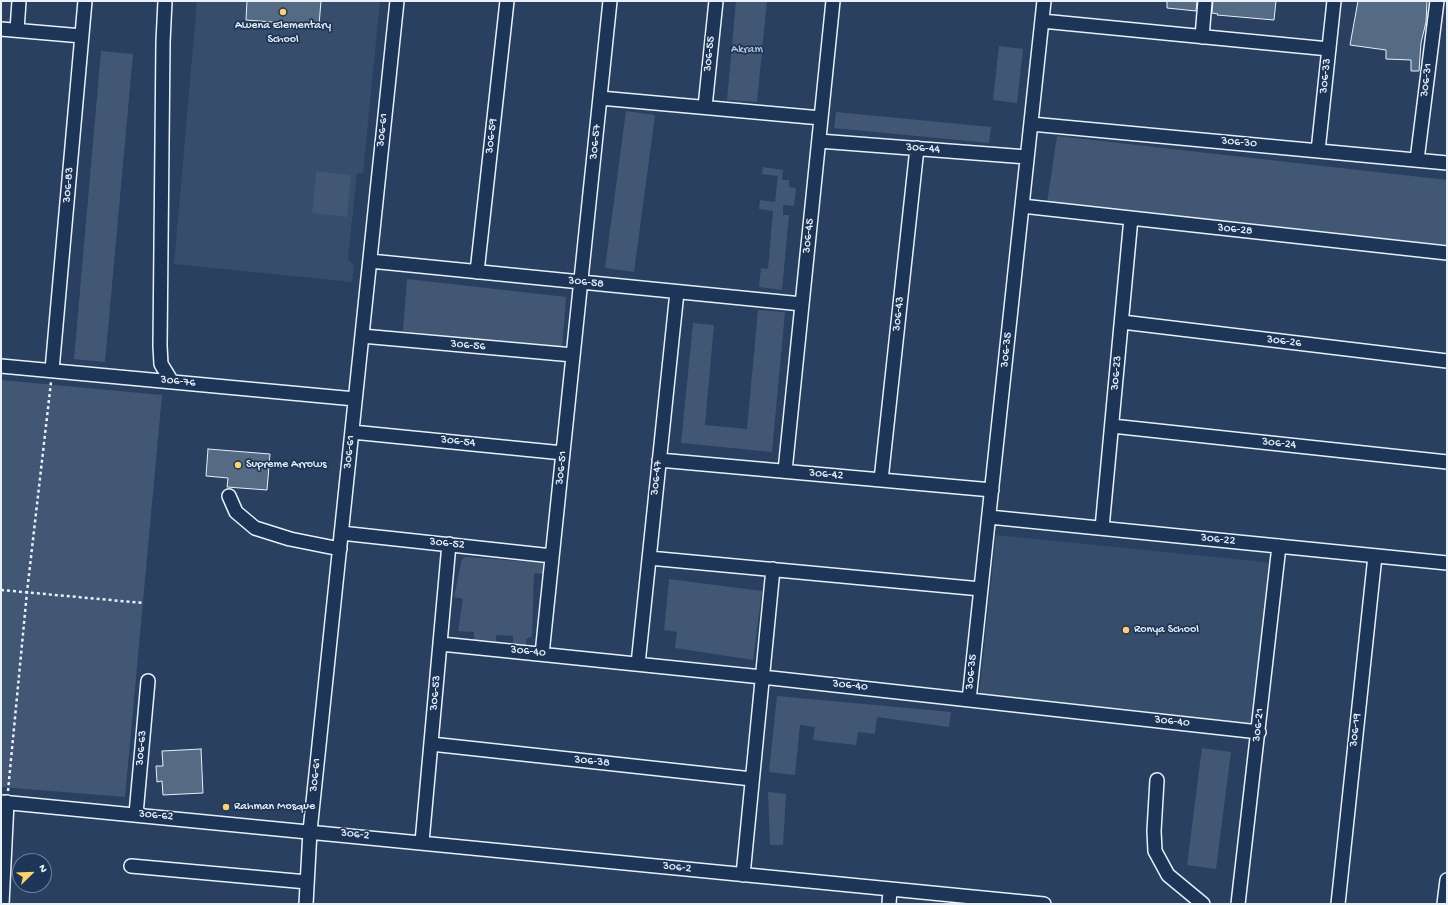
<!DOCTYPE html>
<html>
<head>
<meta charset="utf-8">
<style>
  body { margin:0 }
  #map { position:relative; width:1448px; height:905px; overflow:hidden; background:#294061; font-family:"Gochi Hand",sans-serif }
  canvas { display:block }
  .frame { position:absolute; inset:0; border:2px solid #e8f1f8; pointer-events:none }
  .north { position:absolute; left:12px; top:853px; width:40px; height:40px; box-sizing:border-box; background:#1d3557; border:1px solid #6e8097; border-radius:50%; rotate:67deg; font-size:11px; font-weight:700; line-height:16px; text-align:center; color:#e8f1f8 }
  .north::after { content:''; display:block; margin:auto; width:14px; height:18px; background:#ffd166; clip-path:polygon(50% 0,100% 100%,50% 72%,0 100%) }
</style>
</head>
<body>
<div id="map">
<canvas width="1448" height="905"></canvas>
<div class="frame"></div>
<div class="north">N</div>
</div>
<script>
const ctx = document.querySelector('canvas').getContext('2d');
ctx.lineJoin = 'round';
function fill(path, color) {
  ctx.fillStyle = color;
  ctx.fill(path, 'evenodd');
}
function toPath(rows) {
  const path = new Path2D();
  for (const r of rows) {
    path.moveTo(r[0], r[1]);
    for (let i = 2; i < r.length; i += 2) path.lineTo(r[i], r[i + 1]);
  }
  return path;
}
function stroke(path, color, width, dash) {
  ctx.strokeStyle = color;
  ctx.lineWidth = width;
  ctx.lineCap = dash ? 'butt' : 'round';
  ctx.setLineDash(dash || []);
  ctx.stroke(path);
}
function drawText(font, color, halo, rows, align = 'center') {
  ctx.font = font + ' "Gochi Hand",sans-serif';
  ctx.lineWidth = 3.5;
  ctx.setLineDash([]);
  ctx.textBaseline = 'middle';
  ctx.strokeStyle = halo;
  ctx.fillStyle = color;
  for (const [text, x, y, turn = 0] of rows) {
    ctx.save();
    ctx.translate(x, y);
    ctx.rotate((+turn || 0) * Math.PI / 180);
    ctx.textAlign = isNaN(turn) ? turn : align;
    if (halo) ctx.strokeText(text, 0, 0);
    ctx.fillText(text, 0, 0);
    ctx.restore();
  }
}
fill(toPath([
  [197,1,380,1,363,173,357,173,348,259,354,266,352,282,174,264],
  [996,535,1274,563,1254,724,979,697]
]), '#364d6b');
fill(toPath([
  [736,1,767,1,757,102,727,100],
  [999,46,1023,49,1017,103,993,100],
  [101,51,133,54,105,362,74,359],
  [626,111,655,115,634,272,605,268],
  [836,112,991,127,989,143,834,128],
  [1057,136,1447,180,1447,245,1047,203],
  [763,167,783,170,782,180,789,180,789,187,796,188,794,206,783,205,783,215,789,215,782,290,759,287,761,268,768,269,773,211,759,209,760,200,775,202,778,176,762,174],
  [316,171,351,175,347,217,312,213],
  [407,279,566,297,562,350,403,331],
  [758,310,785,312,772,452,681,443,693,323,714,325,705,425,747,429],
  [1,380,162,395,125,797,1,787],
  [466,557,544,563,544,574,534,573,532,636,526,639,526,648,513,646,513,636,496,635,496,641,474,640,474,632,458,631,463,599,454,597,461,563,462,559],
  [669,579,762,591,753,660,675,648,677,632,664,630],
  [777,696,951,712,949,727,877,717,875,734,858,732,856,745,813,740,815,727,800,725,795,775,769,772],
  [1202,748,1231,752,1216,869,1187,865],
  [768,792,786,794,783,845,770,845]
]), '#415774');
const building = toPath([
  [247,1,321,1,319,25,293,24,293,29,273,28,273,22,246,20,247,1],
  [1167,1,1197,1,1196,11,1167,8,1167,1],
  [1213,1,1276,1,1274,20,1217,15,1218,14,1212,13,1213,1],
  [1358,1,1427,1,1426,22,1421,43,1419,71,1411,71,1411,60,1386,59,1386,50,1350,45,1358,1],
  [208,449,270,454,267,490,227,487,228,478,206,476,208,449],
  [201,749,203,793,163,795,162,781,157,782,156,766,163,766,162,751,201,749]
]);
fill(building, '#556a83');
stroke(building, '#e8f1f8', 1);
const minor = toPath([
  [165,1,163,42,160,346,161,364,172,382],
  [1042,21,1329,49],
  [1,29,82,36],
  [17,30,19,1],
  [1202,37,1205,1],
  [600,98,821,118],
  [705,107,716,1],
  [1031,124,1447,163],
  [819,141,1027,157],
  [1318,151,1334,1],
  [1417,160,1437,1],
  [1022,206,1447,253],
  [370,261,802,304],
  [477,272,507,1],
  [1122,322,1447,361],
  [362,336,573,355],
  [1,366,355,399],
  [52,370,85,1],
  [1112,426,1447,462],
  [352,432,563,453],
  [659,460,992,490],
  [785,471,833,1],
  [881,480,917,148],
  [229,496,236,512,255,528,290,539,340,549],
  [989,517,1447,563],
  [1102,528,1131,218],
  [341,533,552,556],
  [649,558,981,589],
  [441,644,762,677,1259,732],
  [542,654,610,1],
  [638,664,677,292],
  [969,700,1044,1],
  [431,744,752,779],
  [1157,780,1154,831,1155,851,1168,875,1203,904],
  [1,802,1044,904],
  [136,814,148,681],
  [422,842,449,544],
  [131,866,307,882],
  [743,875,773,569],
  [2,904,7,802],
  [306,904,310,831,397,1],
  [889,904,890,889],
  [1238,904,1279,546],
  [1338,904,1375,556],
  [1444,904,1447,880]
]);
stroke(minor, '#e8f1f8', 16);
stroke(toPath([
  [1,590,143,603],
  [8,791,27,592,51,382]
]), '#e8f1f8', 2.5, [3, 3]);
stroke(minor, '#1d3557', 13);
for (const [x, y, r, color] of [
  [283,12,4,"#ffd166"],
  [238,465,4,"#ffd166"],
  [1126,630,4,"#ffd166"],
  [226,807,4,"#ffd166"]
]) {
  const dot = new Path2D();
  dot.arc(x, y, r, 0, 2 * Math.PI);
  ctx.fillStyle = color;
  ctx.fill(dot);
  stroke(dot, '#1d3557', 1.5);
}
drawText('12px', '#e8f1f8', '#1d3557', [
  ["Awena Elementary",283,26,"center"],
  ["School",283,40,"center"],
  ["Supreme Arrows",246,465],
  ["Ronya School",1134,630],
  ["Rahman Mosque",234,807]
], 'left');
drawText('12px', '#b6c3d0', '#1d3557', [
  ["Akram",747,50]
]);
drawText('12px', '#e8f1f8', '#1d3557', [
  ["306-55",710,54,-84],
  ["306-33",1326,76,-84],
  ["306-31",1427,80,-83],
  ["306-61",383,130,-84],
  ["306-59",492,136,-84],
  ["306-57",596,142,-84],
  ["306-30",1239,143,5],
  ["306-44",923,149,4],
  ["306-83",69,185,-85],
  ["306-28",1235,230,6],
  ["306-45",809,236,-84],
  ["306-58",586,283,6],
  ["306-43",899,314,-84],
  ["306-26",1284,342,7],
  ["306-56",468,346,5],
  ["306-35",1007,350,-84],
  ["306-23",1117,373,-85],
  ["306-76",178,382,6],
  ["306-54",458,442,6],
  ["306-24",1279,444,6],
  ["306-61",350,452,-84],
  ["306-51",562,468,-84],
  ["306-42",826,475,5],
  ["306-47",657,478,-84],
  ["306-22",1218,540,6],
  ["306-52",447,544,6],
  ["306-40",528,652,6],
  ["306-35",972,672,-84],
  ["306-40",850,686,6],
  ["306-53",436,693,-85],
  ["306-40",1172,722,6],
  ["306-21",1259,725,-84],
  ["306-19",1356,730,-84],
  ["306-63",142,748,-85],
  ["306-38",592,762,6],
  ["306-61",316,775,-84],
  ["306-62",156,816,5],
  ["306-2",355,835,6],
  ["306-2",677,868,6]
]);
</script>
</body>
</html>
